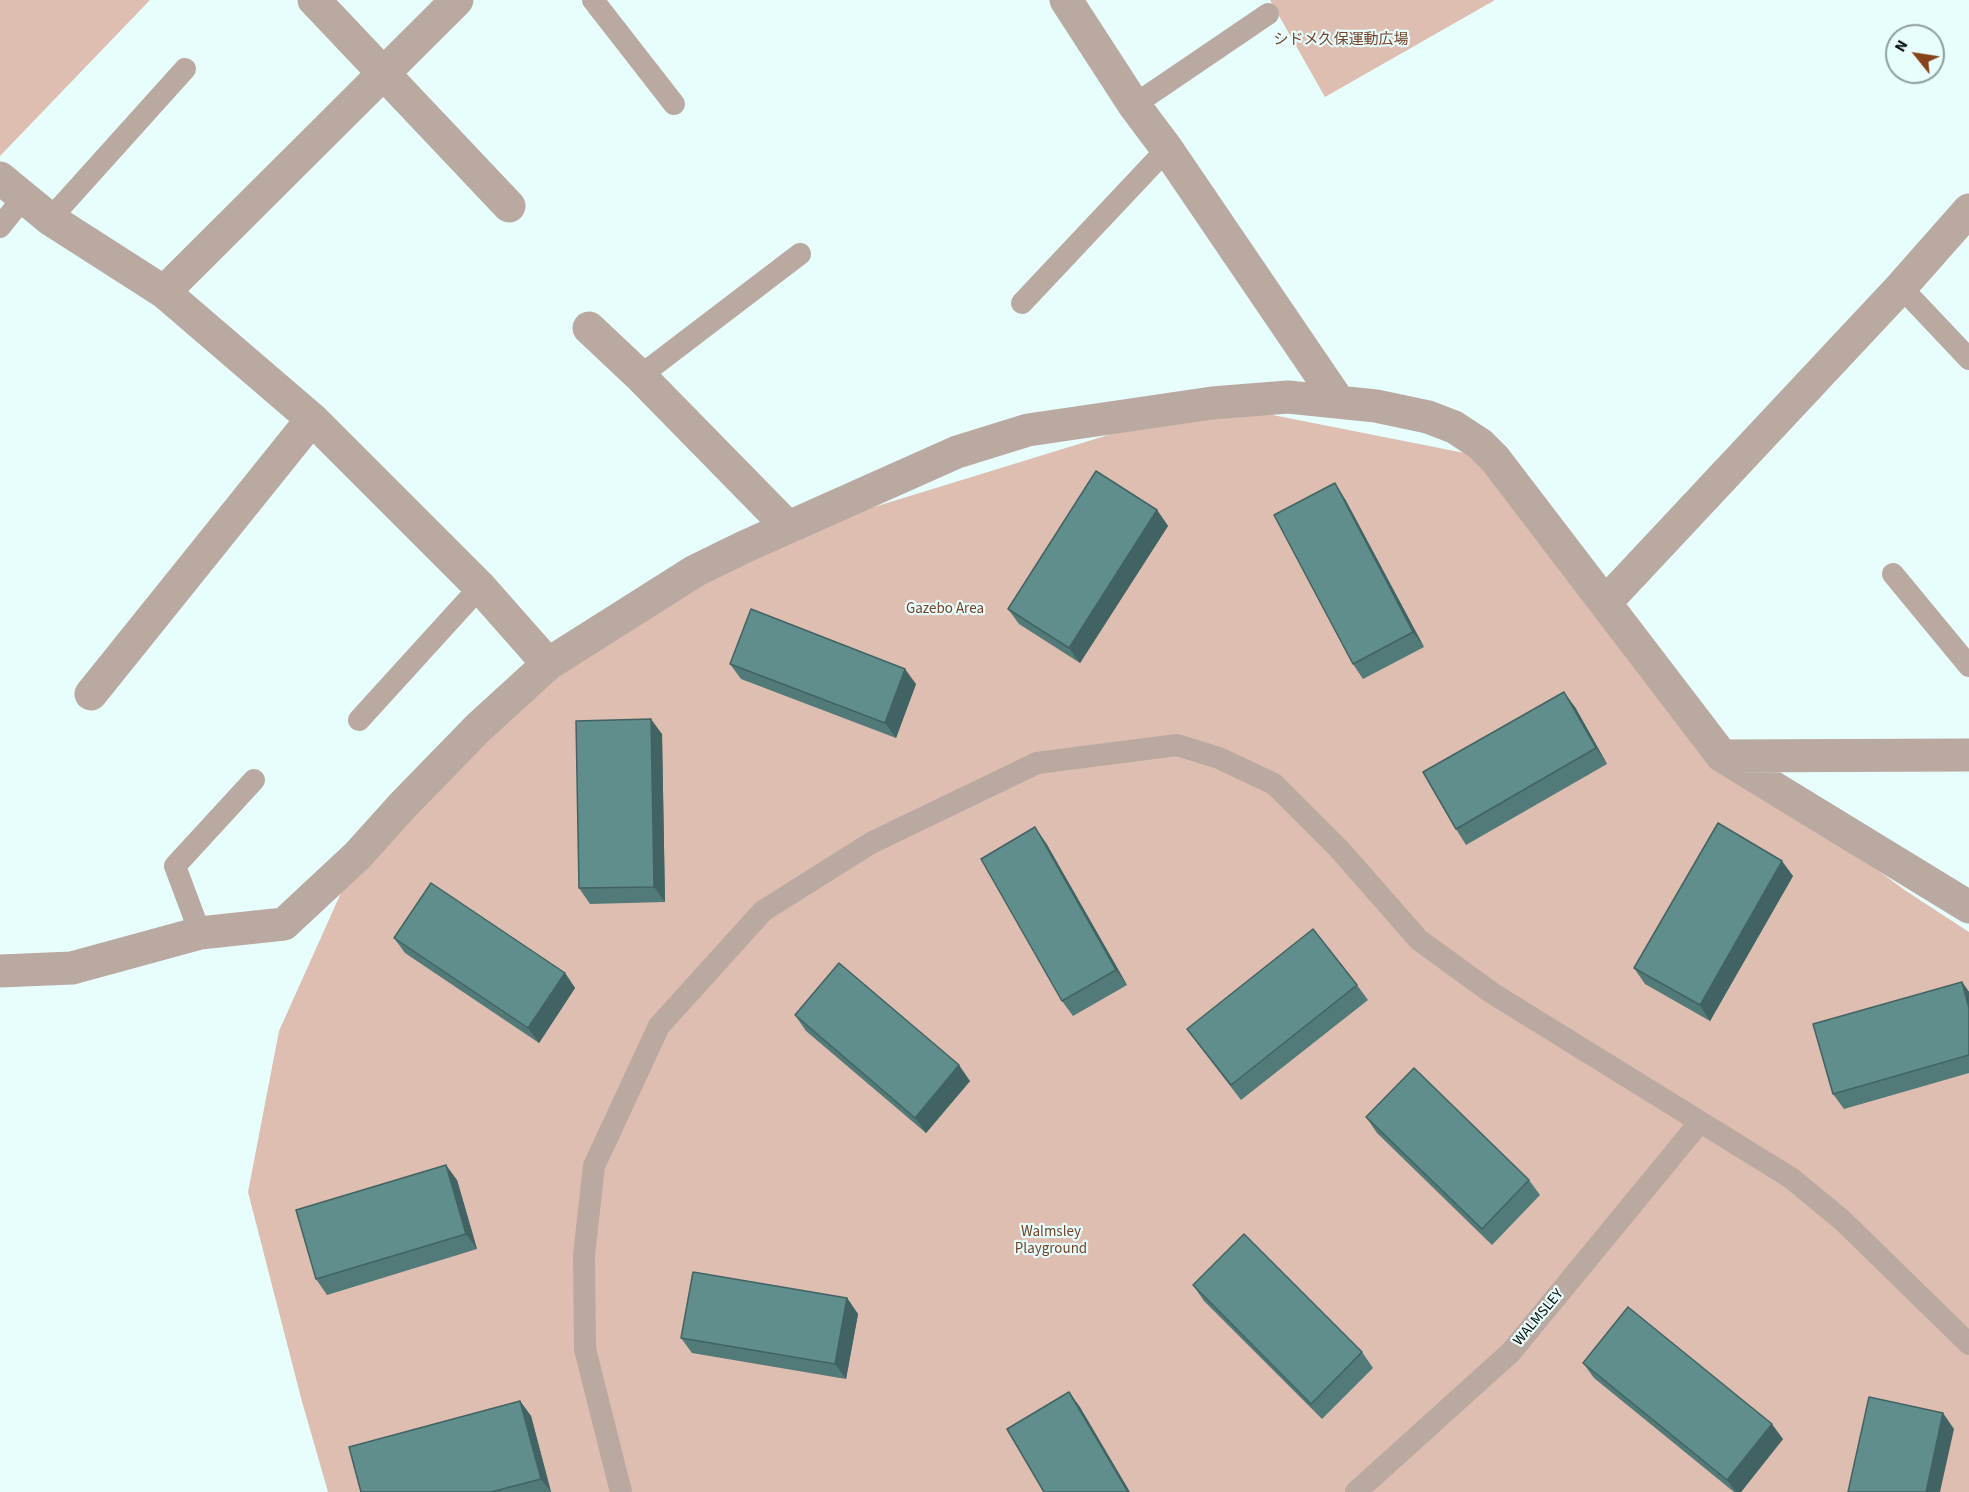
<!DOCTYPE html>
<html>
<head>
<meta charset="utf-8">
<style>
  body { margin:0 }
  #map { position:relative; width:1969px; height:1492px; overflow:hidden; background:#e8fefd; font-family:"Source Sans 3",sans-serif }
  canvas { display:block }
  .north { position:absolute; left:1885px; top:24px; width:60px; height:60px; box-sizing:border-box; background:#e8fefd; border:2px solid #8e9e9d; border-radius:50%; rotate:300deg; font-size:16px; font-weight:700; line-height:24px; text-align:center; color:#070e0e }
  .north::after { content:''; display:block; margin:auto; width:21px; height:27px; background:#87421a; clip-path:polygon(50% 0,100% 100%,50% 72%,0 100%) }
</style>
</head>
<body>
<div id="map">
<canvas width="1969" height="1492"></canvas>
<div class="north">N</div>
</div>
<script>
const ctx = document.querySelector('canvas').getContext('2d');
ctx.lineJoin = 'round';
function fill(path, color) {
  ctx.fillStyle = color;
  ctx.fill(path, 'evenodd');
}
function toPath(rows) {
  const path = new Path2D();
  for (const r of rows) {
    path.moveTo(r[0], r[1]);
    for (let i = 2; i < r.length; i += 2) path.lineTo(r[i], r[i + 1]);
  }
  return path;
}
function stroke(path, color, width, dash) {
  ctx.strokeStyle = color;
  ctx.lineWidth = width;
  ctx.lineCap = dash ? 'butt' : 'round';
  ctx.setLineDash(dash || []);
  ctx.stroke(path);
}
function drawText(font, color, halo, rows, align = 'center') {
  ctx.font = font + ' "Source Sans 3","Noto Sans JP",sans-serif';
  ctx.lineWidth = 4.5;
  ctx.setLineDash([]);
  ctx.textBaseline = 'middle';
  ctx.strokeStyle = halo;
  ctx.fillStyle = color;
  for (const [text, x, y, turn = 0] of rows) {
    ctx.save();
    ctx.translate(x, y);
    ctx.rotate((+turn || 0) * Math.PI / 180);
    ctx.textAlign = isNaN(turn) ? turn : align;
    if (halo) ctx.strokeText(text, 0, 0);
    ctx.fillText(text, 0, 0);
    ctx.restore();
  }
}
fill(toPath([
  [0,0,150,0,0,156],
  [1270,0,1495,0,1325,97],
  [1212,403,1495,459,1722,756,1906,891,1969,932,1969,1492,328,1492,301,1398,248,1192,279,1031,358,855,520,691,744,547]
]), '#ddbeb0');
stroke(toPath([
  [593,0,674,104],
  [1134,105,1268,14],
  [50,219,185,69],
  [0,227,23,198],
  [1901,287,1969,359],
  [1022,303,1167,149],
  [640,376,800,254],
  [1893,574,1969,666],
  [359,720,480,587],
  [200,933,175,866,254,780],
  [621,1492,585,1349,584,1255,594,1166,659,1026,763,911,871,843,1037,763,1177,745,1219,758,1274,784,1340,850,1419,940,1492,993,1791,1178,1842,1220,1969,1344],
  [1356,1492,1511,1352,1700,1122]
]), '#baa9a1', 22);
stroke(toPath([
  [314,0,509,206],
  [1066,0,1134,105,1167,149,1339,402],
  [0,178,50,219,164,292,312,419,480,587,548,664],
  [164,292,457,0],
  [589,328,640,376,788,527],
  [1605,603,1901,287,1969,210],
  [91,694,312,419],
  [1722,756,1969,755],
  [0,971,72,968,200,933,284,924,358,855,403,805,478,728,548,664,695,571,744,547,957,452,1028,430,1212,403,1288,397,1376,406,1428,417,1454,427,1480,444,1495,459,1722,756,1969,907]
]), '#baa9a1', 33);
fill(toPath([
  [1345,499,1424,647,1363,679,1353,664],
  [1157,510,1168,526,1080,663,1019,624,1008,609],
  [730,664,916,684,896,738,741,679],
  [1575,707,1607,764,1466,845,1456,829],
  [662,734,665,902,590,904,579,888],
  [1046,843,1127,985,1073,1016,1062,1001],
  [1793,876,1710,1021,1645,984,1634,968],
  [394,938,565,973,575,988,539,1043,405,953],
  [1962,982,1969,992,1969,1073,1844,1109,1833,1094],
  [1357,985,1368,1000,1241,1100,1198,1044,1187,1029],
  [795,1015,970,1081,926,1133,806,1031],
  [1366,1117,1529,1180,1540,1195,1492,1245,1377,1133],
  [457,1180,477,1249,327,1295,316,1279],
  [1193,1285,1362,1352,1373,1368,1322,1419,1204,1301],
  [847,1298,858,1314,846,1379,692,1353,681,1338],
  [1583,1363,1783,1439,1741,1492,1734,1492,1594,1378],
  [520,1401,531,1416,551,1492,361,1492]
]), '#527a79');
fill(toPath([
  [1335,483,1345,499,1424,647,1413,632],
  [1157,510,1168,526,1080,663,1069,648],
  [905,669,916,684,896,738,885,723],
  [1564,692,1575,707,1607,764,1596,748],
  [651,719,662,734,665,902,654,887],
  [1035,827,1046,843,1127,985,1116,970],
  [1782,861,1793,876,1710,1021,1700,1005],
  [565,973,575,988,539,1043,528,1028],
  [1962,982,1969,992,1969,1008],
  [959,1065,970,1081,926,1133,915,1118],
  [446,1165,457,1180,477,1249,466,1234],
  [847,1298,858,1314,846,1379,835,1364],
  [1069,1392,1080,1407,1130,1492,1128,1492],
  [520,1401,531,1416,551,1492,541,1479],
  [1943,1413,1954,1429,1940,1492,1926,1492],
  [1772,1424,1783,1439,1741,1492,1736,1492,1727,1480]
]), '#426363');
const building = toPath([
  [1096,471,1157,510,1069,648,1008,609,1096,471],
  [1335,483,1413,632,1353,664,1274,515,1335,483],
  [751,609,905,669,885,723,730,664,751,609],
  [1564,692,1596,748,1456,829,1423,772,1564,692],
  [651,719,654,887,579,888,576,721,651,719],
  [1718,823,1782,861,1700,1005,1634,968,1718,823],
  [1035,827,1116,970,1062,1001,981,859,1035,827],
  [431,883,565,973,528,1028,394,938,431,883],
  [1313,929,1357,985,1231,1085,1187,1029,1313,929],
  [839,963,959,1065,915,1118,795,1015,839,963],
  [1962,982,1969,1008,1969,1055,1833,1094,1813,1024,1962,982],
  [1414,1068,1529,1180,1482,1229,1366,1117,1414,1068],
  [446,1165,466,1234,316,1279,296,1210,446,1165],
  [1244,1234,1362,1352,1311,1404,1193,1285,1244,1234],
  [693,1272,847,1298,835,1364,681,1338,693,1272],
  [1628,1307,1772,1424,1727,1480,1583,1363,1628,1307],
  [1069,1392,1128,1492,1044,1492,1007,1429,1069,1392],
  [1869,1397,1943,1413,1926,1492,1848,1492,1869,1397],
  [520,1401,541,1479,491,1492,361,1492,349,1447,520,1401]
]);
fill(building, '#5f8e8d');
stroke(building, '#426363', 1.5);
drawText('15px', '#764329', '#e8fefd', [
  ["シドメ久保運動広場",1341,41],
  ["Gazebo Area",945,610],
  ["Walmsley",1051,1233],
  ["Playground",1051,1250]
]);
drawText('15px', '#070e0e', '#e8fefd', [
  ["WALMSLEY",1539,1318,-50]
]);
</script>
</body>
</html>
